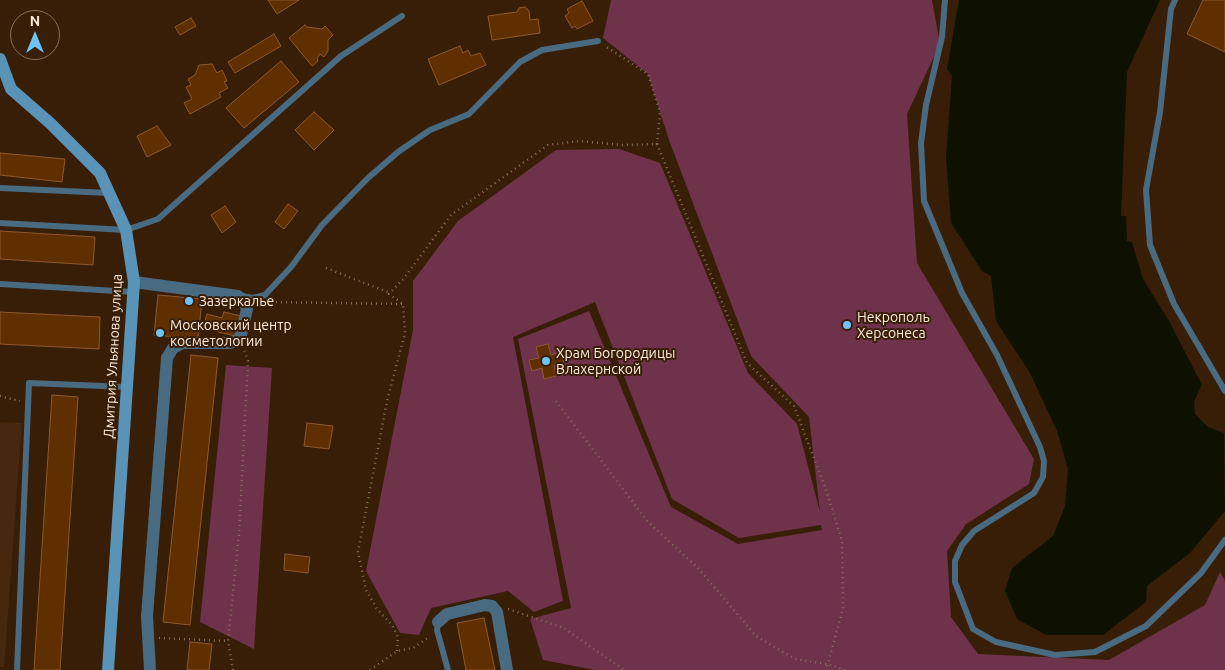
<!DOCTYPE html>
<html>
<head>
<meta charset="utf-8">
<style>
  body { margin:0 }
  #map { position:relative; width:1225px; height:670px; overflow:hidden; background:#381e07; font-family:Ubuntu,sans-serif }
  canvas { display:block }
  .north { position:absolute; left:10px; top:10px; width:50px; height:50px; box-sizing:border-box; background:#381e07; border:1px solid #87705d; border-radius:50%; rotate:0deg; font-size:14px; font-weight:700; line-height:20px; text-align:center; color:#feebde }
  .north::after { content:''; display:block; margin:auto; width:18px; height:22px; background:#6fc2f4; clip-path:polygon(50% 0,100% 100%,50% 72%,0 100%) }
</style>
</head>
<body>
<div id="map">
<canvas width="1225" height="670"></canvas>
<div class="north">N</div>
</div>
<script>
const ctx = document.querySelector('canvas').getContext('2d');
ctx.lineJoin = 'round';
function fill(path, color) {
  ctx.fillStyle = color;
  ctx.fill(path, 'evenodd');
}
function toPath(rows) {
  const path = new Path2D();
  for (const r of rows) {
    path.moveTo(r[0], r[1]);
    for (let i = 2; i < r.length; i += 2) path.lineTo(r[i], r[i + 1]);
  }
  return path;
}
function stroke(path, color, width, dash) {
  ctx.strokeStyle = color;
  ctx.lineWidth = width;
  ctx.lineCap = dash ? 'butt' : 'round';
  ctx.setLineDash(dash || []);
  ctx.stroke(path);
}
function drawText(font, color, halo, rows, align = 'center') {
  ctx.font = font + ' Ubuntu,sans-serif';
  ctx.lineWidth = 4;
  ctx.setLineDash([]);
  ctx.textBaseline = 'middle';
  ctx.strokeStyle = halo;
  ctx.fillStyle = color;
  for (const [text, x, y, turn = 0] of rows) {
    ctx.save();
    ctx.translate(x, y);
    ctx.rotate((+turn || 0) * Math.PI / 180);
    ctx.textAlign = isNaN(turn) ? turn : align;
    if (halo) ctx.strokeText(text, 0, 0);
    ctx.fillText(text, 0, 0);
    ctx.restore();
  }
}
fill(toPath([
  [0,422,22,423,4,667,0,667]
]), '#46280e');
fill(toPath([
  [611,0,932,0,940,44,907,114,917,263,1034,459,1029,484,966,524,947,551,951,617,978,654,1109,660,1205,605,1220,572,1225,581,1225,670,595,670,543,660,530,619,571,608,518,339,589,311,671,507,738,544,822,530,821,525,739,538,672,499,595,302,513,337,563,601,534,612,508,591,431,608,419,635,400,633,366,571,413,330,413,281,458,221,556,150,619,149,660,163,748,373,797,424,820,512,809,417,751,356,669,140,648,74,603,38],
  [226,365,272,368,254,649,200,622]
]), '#6e324a');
fill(toPath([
  [959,0,1160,0,1127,72,1121,216,1126,216,1127,241,1132,242,1143,279,1169,321,1202,385,1194,401,1195,414,1208,427,1224,433,1225,511,1190,553,1147,586,1146,602,1103,635,1046,635,1017,619,1005,591,1012,568,1053,536,1065,506,1068,469,1057,431,1030,373,996,321,991,276,982,271,951,223,946,157,952,76,947,69]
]), '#0e1100');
const building = toPath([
  [268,0,299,0,277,14,268,0],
  [1203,0,1225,0,1225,52,1187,34,1203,0],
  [582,1,593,21,577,29,575,26,572,28,565,16,569,13,567,9,582,1],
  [525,7,529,11,530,20,538,19,540,33,492,40,488,16,517,12,519,8,525,7],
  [191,18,196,26,180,35,175,27,191,18],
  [305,25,307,27,322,29,325,26,333,35,328,40,328,51,324,57,320,54,317,58,318,61,312,66,289,38,305,25],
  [274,34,281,46,235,73,228,62,274,34],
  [460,46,463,53,468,50,471,56,480,53,486,65,439,85,428,59,460,46],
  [281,61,299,82,244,128,226,108,281,61],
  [212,64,217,73,222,70,227,81,224,82,228,88,219,93,221,97,190,114,184,103,192,99,186,87,191,85,188,79,195,75,199,65,212,64],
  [314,112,334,130,314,150,295,130,314,112],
  [157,126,171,145,147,157,137,136,157,126],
  [0,153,65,159,62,182,0,175,0,153],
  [288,204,298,211,284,229,275,222,288,204],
  [225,206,236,222,222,233,211,215,225,206],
  [0,231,95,237,93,265,0,259,0,231],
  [158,295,202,299,198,339,154,335,158,295],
  [0,312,100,317,99,349,0,344,0,312],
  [224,312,241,316,235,336,203,328,207,314,222,318,224,312],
  [548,344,551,355,561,352,564,363,554,365,556,376,544,379,542,368,532,371,529,360,539,358,536,347,548,344],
  [191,355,218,358,190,625,163,622,191,355],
  [52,395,78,397,60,670,34,670,52,395],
  [307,423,333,426,329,449,304,446,307,423],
  [285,554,310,557,308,573,284,570,285,554],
  [484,618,495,670,466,670,457,623,484,618],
  [190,642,212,644,209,670,187,670,190,642]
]);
fill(building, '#5f2f00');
stroke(building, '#8e5930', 1);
stroke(toPath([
  [657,144,747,363,794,406,825,487,842,541,843,609,826,670],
  [326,268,390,293],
  [271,302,403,304],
  [0,396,20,401],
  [556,401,647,521,698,568,756,636,795,659,827,664,845,670],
  [508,609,564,628,624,670],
  [159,638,228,641],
  [397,651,398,637,392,625,377,609,366,590,358,552,387,401,405,333,403,304,389,294,404,278,451,215,548,145,580,141,622,145,657,144,660,112,648,74,605,46],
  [233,670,228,641,239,534,248,361,244,349],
  [370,670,397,651,413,648,429,637]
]), '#856e5b', 2.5, [1, 4]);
stroke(toPath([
  [945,0,942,37,926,105,921,143,924,201,962,293,997,355,1040,447,1044,461,1043,477,1034,493,974,531,962,545,955,561,955,582,973,629,996,642,1055,655,1095,652,1146,626,1201,573,1225,540],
  [1175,0,1171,9,1160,112,1146,190,1150,245,1174,304,1225,391],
  [0,188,109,193],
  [0,223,126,230,158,219,341,56,402,16],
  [0,284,133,292],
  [242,296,253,298,265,295,291,267,322,225,368,178,398,152,430,130,469,114,520,62,542,50,598,41],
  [438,622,437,630,448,670],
  [17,670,29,383,128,387]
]), '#486b82', 6);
stroke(toPath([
  [134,282,238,296,244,301,247,309,241,335,237,341,230,343,183,343,173,348,167,358,147,616,150,670],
  [438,622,447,614,485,605,492,606,497,612,507,670]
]), '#486b82', 12);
stroke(toPath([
  [0,59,11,89,50,123,100,173,126,230,134,282,108,670]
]), '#5993b7', 12);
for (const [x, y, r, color] of [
  [189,301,5,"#6fc2f4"],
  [847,325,5,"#6fc2f4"],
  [160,333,5,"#6fc2f4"],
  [546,361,5,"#6fc2f4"]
]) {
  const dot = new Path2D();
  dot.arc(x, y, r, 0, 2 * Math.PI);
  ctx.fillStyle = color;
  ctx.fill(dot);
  stroke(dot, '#381e07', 2);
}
drawText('14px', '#feebde', '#381e07', [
  ["Зазеркалье",199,301],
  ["Некрополь",857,317],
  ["Херсонеса",857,333],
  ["Московский центр",170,325],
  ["косметологии",170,341],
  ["Храм Богородицы",556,353],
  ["Влахернской",556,369]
], 'left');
drawText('14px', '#feebde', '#381e07', [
  ["Дмитрия Ульянова улица",113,356,-87]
]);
</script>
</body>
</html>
